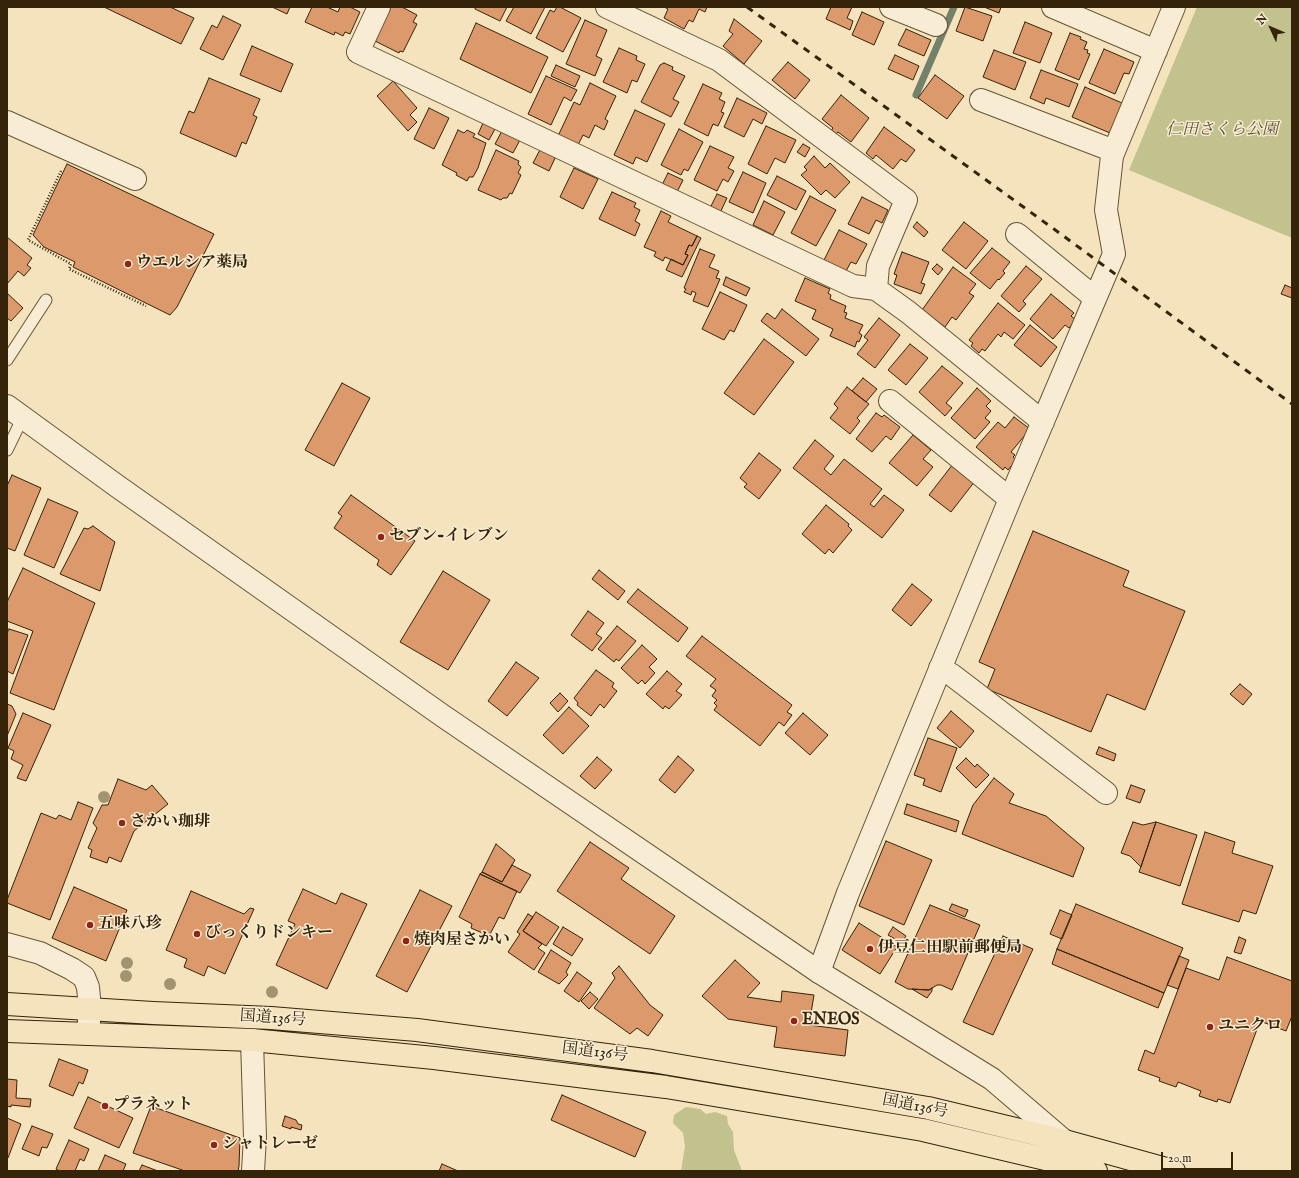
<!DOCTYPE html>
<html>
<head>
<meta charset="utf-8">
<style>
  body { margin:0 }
  #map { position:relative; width:1299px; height:1178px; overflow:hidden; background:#f4e3bd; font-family:"IM FELL English",serif }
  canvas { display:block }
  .frame { position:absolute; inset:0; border:8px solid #35240a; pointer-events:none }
  .north { position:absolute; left:1251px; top:8px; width:40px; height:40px; -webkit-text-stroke:3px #f8edd4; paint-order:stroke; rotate:314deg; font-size:11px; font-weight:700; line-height:16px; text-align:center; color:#35240a }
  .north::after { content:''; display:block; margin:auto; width:14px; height:18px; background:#35240a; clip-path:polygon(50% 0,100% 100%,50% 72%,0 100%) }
  .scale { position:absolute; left:1161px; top:1152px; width:72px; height:18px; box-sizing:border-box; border:2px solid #35240a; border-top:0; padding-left:5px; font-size:12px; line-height:14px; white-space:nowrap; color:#35240a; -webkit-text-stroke:3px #f8edd4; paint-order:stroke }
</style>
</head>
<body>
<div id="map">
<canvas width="1299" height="1178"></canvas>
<div class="frame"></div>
<div class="north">N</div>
<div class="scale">20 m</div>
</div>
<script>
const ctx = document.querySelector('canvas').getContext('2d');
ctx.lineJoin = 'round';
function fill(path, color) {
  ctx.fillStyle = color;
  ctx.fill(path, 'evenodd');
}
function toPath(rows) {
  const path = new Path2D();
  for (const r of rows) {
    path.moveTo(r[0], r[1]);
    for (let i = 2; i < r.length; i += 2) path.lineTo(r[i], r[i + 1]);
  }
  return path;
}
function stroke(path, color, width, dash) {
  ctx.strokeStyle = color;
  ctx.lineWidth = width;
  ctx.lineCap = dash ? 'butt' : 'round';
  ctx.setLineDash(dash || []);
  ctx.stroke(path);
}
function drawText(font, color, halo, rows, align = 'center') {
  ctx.font = font + ' "IM FELL English","Noto Serif JP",serif';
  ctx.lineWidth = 3;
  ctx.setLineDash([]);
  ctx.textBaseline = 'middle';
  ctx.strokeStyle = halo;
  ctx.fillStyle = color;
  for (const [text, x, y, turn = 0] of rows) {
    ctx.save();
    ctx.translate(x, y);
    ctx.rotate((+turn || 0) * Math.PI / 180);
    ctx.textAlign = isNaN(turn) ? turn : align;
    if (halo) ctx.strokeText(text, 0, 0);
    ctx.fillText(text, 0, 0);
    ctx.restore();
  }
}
fill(toPath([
  [1197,7,1292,7,1292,238,1129,170],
  [686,1107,700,1109,706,1114,715,1112,727,1116,728,1124,733,1132,734,1150,742,1171,681,1171,685,1146,683,1133,673,1123,674,1115]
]), '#c1c28d');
stroke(toPath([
  [916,95,954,7]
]), '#73816b', 7);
const building = toPath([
  [104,7,170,7,194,18,181,44,104,7],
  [272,7,290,7,287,14,272,7],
  [312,7,327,7,338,12,340,7,350,7,360,12,350,34,345,32,343,36,335,32,334,35,305,22,312,7],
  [390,7,402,7,417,15,413,22,417,24,403,52,400,51,399,53,373,40,390,7],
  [475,7,507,7,500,21,475,9,475,7],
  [514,7,545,7,531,34,506,21,514,7],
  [557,7,560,7,581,18,563,52,536,38,550,10,554,12,557,7],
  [664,7,707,7,705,12,699,9,693,22,689,20,684,29,664,18,668,9,664,7],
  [831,7,852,7,847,18,853,21,850,30,826,19,831,7],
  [965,7,992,16,983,41,956,31,965,7],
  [984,7,1001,7,999,13,984,7],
  [862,12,884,22,874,45,852,35,862,12],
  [223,16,241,25,223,60,200,49,212,25,217,28,223,16],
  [734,19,762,41,744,64,723,46,733,34,729,31,734,19],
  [585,20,607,30,596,56,602,59,595,76,566,64,585,20],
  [1025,22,1052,33,1040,63,1013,53,1025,22],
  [476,23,548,57,531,93,460,59,476,23],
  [906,29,931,40,924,56,898,45,906,29],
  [1070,33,1081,37,1080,39,1087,42,1084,49,1088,50,1087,53,1090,54,1079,80,1055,70,1070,33],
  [252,46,293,64,281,92,240,75,252,46],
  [619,48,637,56,636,60,645,64,637,82,632,80,627,93,603,82,619,48],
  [1104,49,1134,62,1129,74,1124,73,1115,94,1089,83,1104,49],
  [994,50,1026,62,1015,90,983,77,994,50],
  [895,55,919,66,913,80,888,69,895,55],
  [788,62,810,80,795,99,772,80,788,62],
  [664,63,673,67,672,70,685,76,673,99,679,102,671,117,641,102,660,65,664,63],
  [556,65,580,76,575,87,551,76,556,65],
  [1041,70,1078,84,1069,107,1046,98,1044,104,1030,98,1041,70],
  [935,75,964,96,947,119,918,98,935,75],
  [546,76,577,90,571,101,564,97,551,125,528,114,546,76],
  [209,78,260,99,253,115,257,117,246,144,242,142,236,157,180,133,189,111,194,113,209,78],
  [393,81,417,108,410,115,417,122,408,131,377,96,393,81],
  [590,83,616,96,605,119,608,121,604,130,595,125,589,138,583,135,578,145,558,136,574,102,580,105,590,83],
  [703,84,722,93,719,99,725,102,721,112,724,113,718,126,713,124,708,136,684,124,703,84],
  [1085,87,1122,103,1110,133,1072,117,1085,87],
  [841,95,869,118,851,142,838,132,836,134,831,131,833,128,822,119,841,95],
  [737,98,767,113,762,124,753,119,744,137,724,127,737,98],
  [429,108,449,118,434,149,414,139,429,108],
  [635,110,665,124,647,162,636,157,633,164,614,155,635,110],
  [484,121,496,127,489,140,478,134,484,121],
  [766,126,796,140,785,163,775,158,767,174,748,164,766,126],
  [884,127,915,150,906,162,901,159,893,169,876,155,873,159,866,153,884,127],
  [503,129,521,138,513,153,495,144,503,129],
  [679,129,703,142,688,171,684,169,681,175,661,165,679,129],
  [458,130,464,133,467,130,475,134,473,137,486,143,478,168,473,177,469,177,467,181,456,175,457,173,442,165,458,130],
  [803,144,810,148,805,157,797,152,803,144],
  [710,146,734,157,728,168,734,171,728,182,723,179,717,191,694,180,710,146],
  [541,148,556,156,549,171,533,163,541,148],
  [496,150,519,161,518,164,521,167,518,173,521,175,512,194,510,193,507,198,503,198,501,200,478,190,496,150],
  [814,156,825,168,830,163,850,182,835,198,826,190,821,195,801,175,807,170,804,167,814,156],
  [67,164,214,234,177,307,170,315,73,267,75,262,44,247,33,235,67,164],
  [574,168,598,179,583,209,560,197,574,168],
  [743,172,766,183,753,213,729,202,743,172],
  [668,173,683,180,677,192,662,185,668,173],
  [777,176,806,191,796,210,767,195,777,176],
  [612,192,636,203,634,207,640,210,635,221,640,224,635,236,599,219,612,192],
  [717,194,727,198,720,213,710,208,717,194],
  [810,196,836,210,816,246,791,233,810,196],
  [862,197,888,210,882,223,876,220,869,234,848,224,862,197],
  [764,201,785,212,773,235,753,225,764,201],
  [661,211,671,216,668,222,697,236,692,246,689,245,685,254,688,255,683,265,665,257,663,261,654,256,656,252,644,247,661,211],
  [917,222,928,232,924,237,913,227,917,222],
  [964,222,988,241,966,269,942,250,964,222],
  [839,230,867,244,856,264,851,262,846,271,824,260,839,230],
  [697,236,701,238,682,277,666,270,671,259,683,265,688,255,685,254,689,245,692,246,697,236],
  [7,237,32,258,27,265,31,268,24,276,18,271,7,284,7,237],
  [992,248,1010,262,1003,271,1005,273,999,280,998,279,990,289,970,273,992,248],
  [700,249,715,255,709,267,719,271,716,278,720,279,708,307,693,301,696,293,692,291,691,295,684,292,686,289,684,288,700,249],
  [902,252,929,262,921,283,925,284,921,294,894,284,897,275,894,274,902,252],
  [937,264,943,269,938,275,932,269,937,264],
  [1026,266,1042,279,1023,301,1026,304,1019,312,1001,296,1026,266],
  [953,267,976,284,969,293,974,296,956,320,952,317,945,327,922,310,953,267],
  [726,277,750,288,746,296,723,285,726,277],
  [805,278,830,289,828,293,831,295,830,299,846,306,844,312,847,313,845,318,863,325,859,333,862,335,859,342,857,341,855,347,830,336,833,329,812,319,816,310,795,301,805,278],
  [1285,285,1292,288,1292,298,1281,294,1285,285],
  [720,292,747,305,734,332,730,330,724,340,702,329,720,292],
  [7,293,23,308,11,321,7,318,7,293],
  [1051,294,1074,313,1071,316,1076,320,1069,328,1065,325,1053,339,1030,319,1051,294],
  [998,303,1025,325,1013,339,1004,332,1001,337,998,334,985,351,982,349,979,353,971,346,973,343,969,340,998,303],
  [782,309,819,339,806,356,761,321,767,313,775,319,782,309],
  [879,318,900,335,875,368,857,354,868,340,864,337,879,318],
  [1030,325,1057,347,1041,367,1014,345,1030,325],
  [764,339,794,362,754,415,724,393,764,339],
  [910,344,928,358,906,385,888,370,910,344],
  [942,366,963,383,946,403,952,408,945,416,919,392,942,366],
  [863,378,877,389,866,402,852,391,863,378],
  [342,383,370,398,334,466,305,450,342,383],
  [847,387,869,404,857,418,860,421,850,434,830,418,838,408,834,404,847,387],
  [977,388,991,401,986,406,991,411,985,418,990,422,975,439,951,418,977,388],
  [876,413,882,417,884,415,900,427,891,440,886,436,872,452,856,439,876,413],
  [1014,417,1030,429,1011,452,1015,455,1013,457,1016,460,1008,470,1005,467,1003,470,976,447,998,422,1005,428,1014,417],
  [913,435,931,450,923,459,933,467,917,486,889,463,913,435],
  [815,440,834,456,824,469,831,475,844,459,882,489,870,504,874,507,884,495,904,510,882,538,793,468,815,440],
  [759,453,781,470,759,499,744,487,747,484,740,478,759,453],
  [953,464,975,481,951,512,929,495,953,464],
  [12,475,41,488,15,551,7,548,7,486,12,475],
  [351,495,415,541,391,575,377,565,379,560,334,528,342,516,338,513,351,495],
  [48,499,78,512,54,568,24,555,48,499],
  [826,505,849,524,848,526,852,530,833,553,829,549,825,554,802,534,826,505],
  [93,526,115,542,100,591,60,574,84,528,88,529,93,526],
  [1033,531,1129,571,1123,586,1185,611,1145,710,1107,694,1091,732,987,689,995,669,979,662,1033,531],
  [23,568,95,603,54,710,10,693,33,631,7,621,7,602,23,568],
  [599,570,625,591,618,600,592,579,599,570],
  [443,571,490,600,448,670,400,642,443,571],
  [912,584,932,600,911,626,892,610,912,584],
  [638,589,688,628,678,642,627,602,638,589],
  [588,611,604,623,596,634,602,638,592,651,571,635,588,611],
  [617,626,636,641,619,661,616,659,614,662,598,649,617,626],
  [9,629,28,635,13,674,7,671,7,633,9,629],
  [702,636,792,705,787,712,792,715,784,726,779,722,760,746,714,710,717,706,714,703,717,700,712,696,716,690,710,686,716,679,686,656,702,636],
  [642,645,657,659,649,667,655,673,645,684,642,680,638,684,621,668,642,645],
  [516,662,539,678,507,716,488,701,516,662],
  [596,670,614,683,612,687,617,691,604,708,600,704,591,716,577,705,578,703,574,698,596,670],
  [667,671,682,684,676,691,682,695,669,709,665,706,663,709,646,694,667,671],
  [1240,684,1252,694,1243,705,1230,694,1240,684],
  [560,693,568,701,558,712,550,703,560,693],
  [7,704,12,706,16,714,7,736,7,704],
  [569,707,589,726,563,754,543,735,569,707],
  [951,711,974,731,960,748,937,728,951,711],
  [23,713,51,725,26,781,17,778,23,765,11,759,14,751,8,748,23,713],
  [803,713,828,735,810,755,785,733,803,713],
  [928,738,957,748,941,792,923,785,925,779,914,775,928,738],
  [1099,747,1116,754,1114,761,1096,754,1099,747],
  [678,756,694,770,675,793,659,780,678,756],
  [597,757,612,770,595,789,580,776,597,757],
  [966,758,975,767,977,764,989,775,976,788,956,768,966,758],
  [994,778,1014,794,1009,803,1046,816,1084,848,1073,877,962,834,973,805,994,778],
  [118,779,146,790,152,785,168,804,134,831,121,862,109,857,107,863,90,857,92,850,88,848,97,828,93,823,102,805,108,805,118,779],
  [1131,785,1145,790,1140,803,1126,798,1131,785],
  [78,802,93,808,50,920,7,903,7,900,41,813,56,819,59,815,71,820,78,802],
  [907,804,959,821,956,832,904,814,907,804],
  [1133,822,1143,825,1156,822,1141,867,1130,856,1121,853,1133,822],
  [1156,822,1197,835,1180,886,1139,872,1156,822],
  [1205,832,1235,842,1232,853,1273,866,1256,914,1243,910,1239,922,1182,904,1205,832],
  [886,841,932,860,904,925,859,906,886,841],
  [590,842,629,868,621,879,675,916,650,954,557,891,590,842],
  [496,844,515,860,502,882,482,872,496,844],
  [512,865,531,875,520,893,480,874,482,872,502,882,512,865],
  [480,874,517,891,504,919,499,917,489,936,471,928,472,924,459,917,480,874],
  [74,887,127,910,106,961,52,938,74,887],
  [303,889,336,904,341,893,367,904,327,989,276,965,295,924,288,921,303,889],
  [420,890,452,906,407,992,376,976,420,890],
  [191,891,244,914,250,908,254,909,225,974,208,966,204,976,184,967,187,959,166,950,191,891],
  [952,904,968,910,965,917,949,910,952,904],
  [1076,904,1183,948,1164,993,1057,949,1076,904],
  [930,905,980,925,952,990,941,985,937,985,929,990,908,989,895,982,930,905],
  [1060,910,1072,915,1062,939,1050,934,1060,910],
  [536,912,559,927,546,946,523,931,536,912],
  [528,914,533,917,523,931,542,944,538,948,545,953,534,970,508,952,520,934,517,932,528,914],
  [859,923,897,947,880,974,842,950,859,923],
  [563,927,583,939,572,956,553,944,563,927],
  [893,927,906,936,902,943,888,935,893,927],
  [1003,936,1033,949,993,1035,963,1022,1003,936],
  [1239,937,1246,940,1241,954,1234,952,1239,937],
  [1057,949,1164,993,1158,1008,1052,964,1057,949],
  [551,950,571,963,566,972,568,975,559,984,538,972,551,950],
  [1179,956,1189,960,1178,989,1167,985,1179,956],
  [1227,957,1292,981,1292,1016,1286,1031,1260,1021,1230,1103,1218,1099,1217,1102,1199,1096,1201,1091,1178,1082,1176,1087,1159,1081,1160,1078,1138,1070,1145,1050,1154,1054,1186,968,1219,980,1227,957],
  [735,960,760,983,747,997,781,1002,782,991,814,995,809,1025,848,1030,845,1056,774,1047,777,1027,728,1019,702,996,735,960],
  [619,966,650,1005,663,1015,648,1036,637,1028,630,1034,594,1008,615,978,612,973,619,966],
  [577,972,592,983,579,1002,564,991,577,972],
  [932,988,932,991,927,998,912,989,929,990,932,988],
  [590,992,598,999,589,1009,581,1001,590,992],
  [59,1059,88,1070,83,1084,79,1082,73,1096,49,1086,59,1059],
  [7,1079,17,1080,16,1098,31,1099,30,1107,11,1105,11,1107,7,1106,7,1079],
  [562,1095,646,1132,635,1157,551,1120,562,1095],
  [88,1097,133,1118,119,1148,74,1128,88,1097],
  [151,1106,240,1138,239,1166,238,1171,185,1171,133,1153,151,1106],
  [285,1116,296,1120,298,1124,302,1125,301,1130,291,1127,291,1129,282,1126,285,1116],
  [7,1118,21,1124,8,1158,7,1157,7,1118],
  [32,1126,53,1134,47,1148,42,1147,39,1156,22,1149,32,1126],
  [69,1140,89,1149,84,1161,80,1159,75,1171,60,1171,56,1169,69,1140],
  [105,1155,126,1164,123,1171,98,1171,105,1155],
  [442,1164,458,1171,439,1171,442,1164],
  [142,1165,158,1171,139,1171,142,1165]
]);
fill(building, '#dc996c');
stroke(building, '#35240a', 1);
const service = toPath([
  [7,360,46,300],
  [7,450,23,417]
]);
const minor = toPath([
  [379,7,358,52,853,286,876,289],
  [607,7,719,60,906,200,878,266,876,289,908,312,1043,422],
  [891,7,936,25],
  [1053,7,1156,51],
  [981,100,1114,151],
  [7,122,135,179],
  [1017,234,1095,298],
  [890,401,1010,499],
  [940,668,952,675,1106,793],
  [7,944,40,953,72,969,84,977,88,987,90,1009,88,1034],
  [819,972,848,893,1010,499,1114,254,1106,210,1112,156,1174,7],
  [252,1040,255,1137,253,1171]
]);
const tertiary = toPath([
  [7,406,117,486,443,716,819,972,992,1079,1069,1145]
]);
const trunk = toPath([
  [7,1004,153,1013,271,1018,417,1030,652,1061,928,1108,1065,1141,1174,1171],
  [7,1031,252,1040,434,1058,666,1087,923,1130,1096,1171]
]);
stroke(service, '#655437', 13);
stroke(minor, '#655437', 24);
stroke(tertiary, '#655437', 24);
stroke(trunk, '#35240a', 24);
stroke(toPath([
  [61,171,28,240,71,264,69,269,146,306]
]), '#35240a', 2.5, [1, 2]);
stroke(service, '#f8edd4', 11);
stroke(minor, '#f8edd4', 22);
stroke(tertiary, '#f8edd4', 22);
stroke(trunk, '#f4e3bd', 22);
stroke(toPath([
  [747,7,1058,232,1292,404]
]), '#35240a', 3, [7, 7]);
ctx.fillStyle = '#a29470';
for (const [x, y] of [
  [104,797],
  [127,963],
  [126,976],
  [170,984],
  [272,992]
]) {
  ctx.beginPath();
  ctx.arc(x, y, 6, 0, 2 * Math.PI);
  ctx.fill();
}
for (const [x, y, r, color] of [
  [128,264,4,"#8f2418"],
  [381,537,4,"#8f2418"],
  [122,823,4,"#8f2418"],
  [90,925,4,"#8f2418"],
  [197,934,4,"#8f2418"],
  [406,941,4,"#8f2418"],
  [870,949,4,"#8f2418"],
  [794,1021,4,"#8f2418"],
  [1210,1027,4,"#8f2418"],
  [105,1106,4,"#8f2418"],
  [214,1145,4,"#8f2418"]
]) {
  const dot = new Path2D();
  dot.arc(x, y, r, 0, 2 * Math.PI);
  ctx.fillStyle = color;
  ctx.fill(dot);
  stroke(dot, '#f8edd4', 1.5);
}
drawText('italic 16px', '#5f5331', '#f8edd4', [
  ["仁田さくら公園",1222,131]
]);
drawText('bold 16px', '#35240a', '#f8edd4', [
  ["ウエルシア薬局",136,264],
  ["セブン-イレブン",389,537],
  ["さかい珈琲",130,823],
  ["五味八珍",98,925],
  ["びっくりドンキー",205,934],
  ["焼肉屋さかい",414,941],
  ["伊豆仁田駅前郵便局",878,949],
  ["ENEOS",802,1021],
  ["ユニクロ",1218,1027],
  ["プラネット",113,1106],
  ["シャトレーゼ",222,1145]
], 'left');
drawText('16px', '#35240a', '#f8edd4', [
  ["国道136号",273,1019,4],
  ["国道136号",595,1053,7],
  ["国道136号",915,1107,11]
]);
</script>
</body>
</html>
